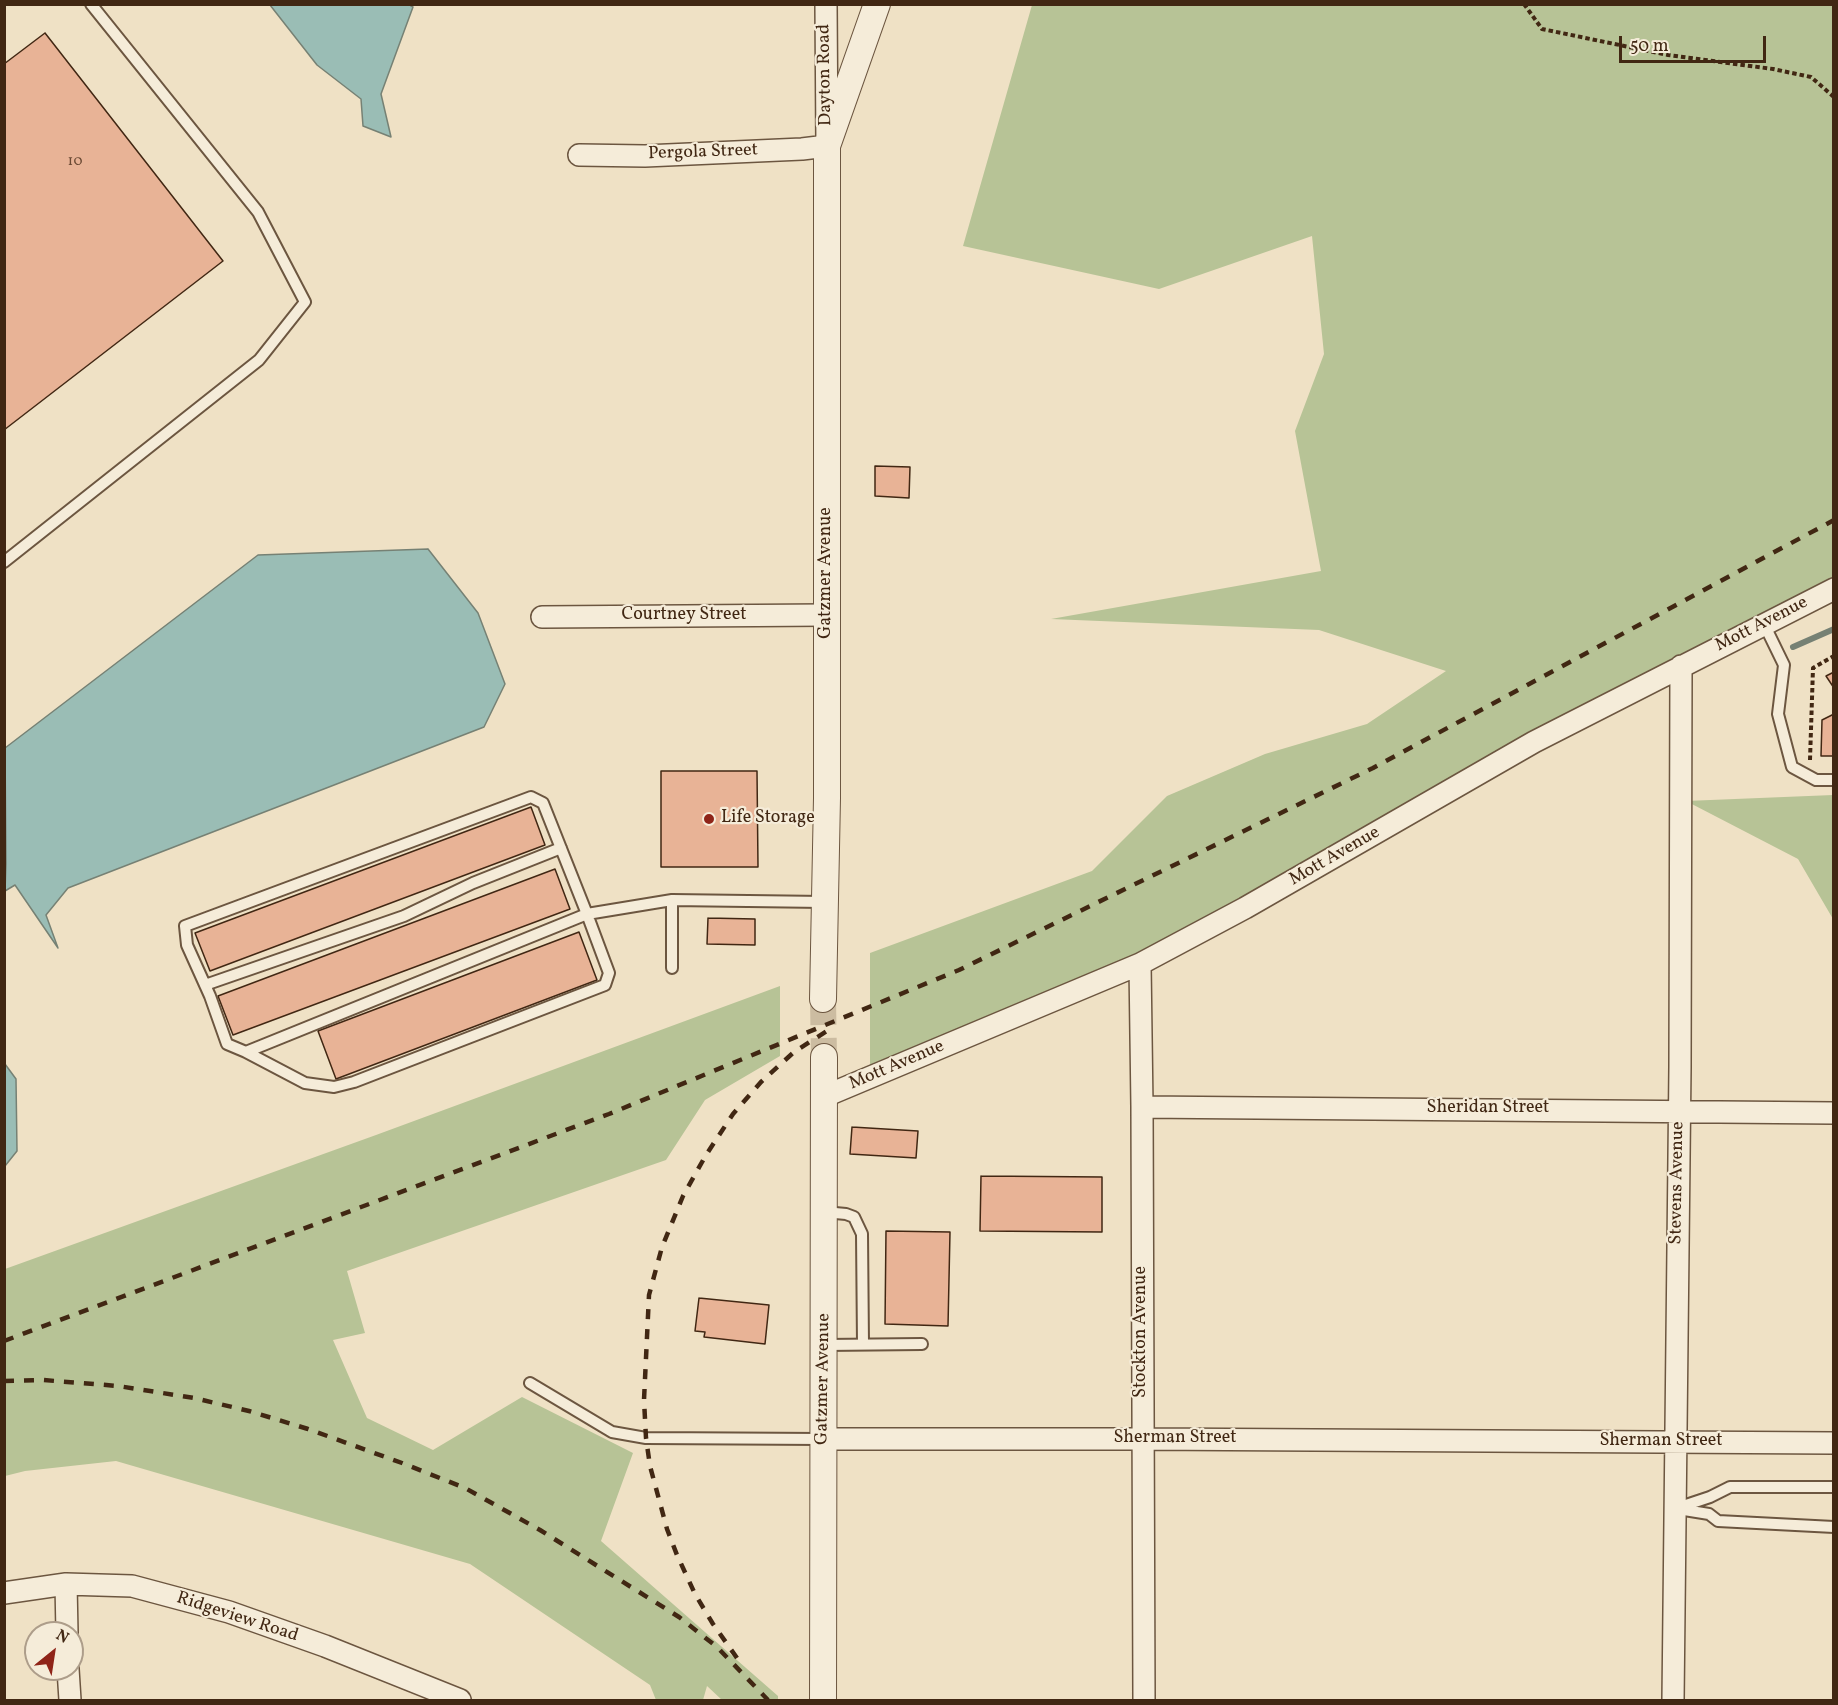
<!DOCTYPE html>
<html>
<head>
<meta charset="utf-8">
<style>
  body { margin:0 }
  #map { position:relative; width:1838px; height:1705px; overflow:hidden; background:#efe1c5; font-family:Vollkorn,serif }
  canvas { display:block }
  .frame { position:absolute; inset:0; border:6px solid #412713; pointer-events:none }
  .north { position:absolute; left:24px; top:1621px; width:60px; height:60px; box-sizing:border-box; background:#f5ecd9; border:2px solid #ad9d8a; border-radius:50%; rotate:30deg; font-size:16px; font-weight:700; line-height:24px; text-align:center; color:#412713 }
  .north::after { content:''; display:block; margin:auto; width:21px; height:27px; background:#8f2418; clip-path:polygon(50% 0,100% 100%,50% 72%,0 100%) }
  .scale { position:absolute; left:1619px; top:36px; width:147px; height:27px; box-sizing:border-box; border:3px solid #412713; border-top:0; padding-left:8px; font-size:18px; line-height:21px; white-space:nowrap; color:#412713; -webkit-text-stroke:4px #f5ecd9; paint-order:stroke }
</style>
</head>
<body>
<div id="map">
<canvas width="1838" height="1705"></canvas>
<div class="frame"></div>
<div class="north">N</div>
<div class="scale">50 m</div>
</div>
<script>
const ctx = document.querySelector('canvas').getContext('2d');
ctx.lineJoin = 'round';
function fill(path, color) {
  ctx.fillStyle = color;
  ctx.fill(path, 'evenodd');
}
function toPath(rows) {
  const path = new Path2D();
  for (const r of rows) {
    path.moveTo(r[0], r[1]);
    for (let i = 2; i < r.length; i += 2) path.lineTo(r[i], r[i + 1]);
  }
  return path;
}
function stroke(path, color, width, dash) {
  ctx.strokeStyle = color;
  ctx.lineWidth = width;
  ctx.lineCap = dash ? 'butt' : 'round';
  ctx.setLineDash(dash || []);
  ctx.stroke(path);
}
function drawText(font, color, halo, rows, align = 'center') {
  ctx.font = font + ' Vollkorn,serif';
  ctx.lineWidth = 4.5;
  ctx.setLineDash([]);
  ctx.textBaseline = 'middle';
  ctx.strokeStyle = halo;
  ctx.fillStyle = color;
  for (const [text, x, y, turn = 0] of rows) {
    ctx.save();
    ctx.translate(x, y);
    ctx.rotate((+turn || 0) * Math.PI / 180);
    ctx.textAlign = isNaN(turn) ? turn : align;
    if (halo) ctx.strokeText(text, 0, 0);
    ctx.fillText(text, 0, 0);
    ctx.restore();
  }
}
fill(toPath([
  [1032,5,1833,5,1833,586,1135,964,870,1068,870,953,1092,871,1167,796,1265,754,1367,724,1446,671,1319,630,1051,619,1321,571,1295,431,1324,354,1312,236,1159,289,963,246],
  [1833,795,1833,919,1798,859,1686,801],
  [780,986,780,1056,705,1100,666,1160,347,1271,365,1333,333,1340,367,1418,433,1450,522,1397,633,1453,601,1541,778,1696,778,1700,722,1700,707,1686,703,1700,656,1700,650,1685,470,1564,116,1461,25,1471,5,1476,5,1269,376,1135]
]), '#b7c396');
const water = toPath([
  [408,4,413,7,381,94,391,137,363,126,361,99,317,65,270,5,408,4],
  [428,549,478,613,505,684,484,727,68,888,46,915,58,948,15,885,5,891,6,864,5,748,258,555,428,549],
  [5,1064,16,1079,17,1151,5,1166,5,1064]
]);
fill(water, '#9abdb5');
stroke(water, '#768174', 1.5);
stroke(toPath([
  [1793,647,1834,629]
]), '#768174', 6);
const building = toPath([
  [45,33,223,261,4,430,4,64,45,33],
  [875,466,910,467,909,498,875,496,875,466],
  [1834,672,1834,688,1826,676,1834,672],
  [1834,714,1834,756,1821,756,1822,720,1834,714],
  [661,771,757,771,758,867,661,867,661,771],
  [531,807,545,845,210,971,195,933,531,807],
  [555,869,570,909,233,1035,218,996,555,869],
  [708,918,755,919,755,945,707,944,708,918],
  [579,932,597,980,336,1079,318,1031,579,932],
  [852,1127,918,1131,916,1158,850,1154,852,1127],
  [981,1176,1102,1177,1102,1232,980,1231,981,1176],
  [886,1231,950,1232,948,1326,885,1324,886,1231],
  [699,1298,769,1305,765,1344,704,1337,705,1332,695,1331,699,1298]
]);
fill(building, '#e8b396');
stroke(building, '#412713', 1.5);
stroke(toPath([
  [823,999,824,1057]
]), '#ccbca1', 26, [26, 13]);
const service = toPath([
  [4,562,259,360,305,302,258,212,91,4],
  [1764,624,1784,665,1778,714,1792,767,1816,780,1834,780],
  [672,968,672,900,824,902],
  [205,985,404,916,473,883,561,848],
  [246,1052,305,1083,334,1087,354,1082,605,985,609,973,587,914,543,803,531,797,185,926,187,945,210,996,227,1044,246,1052,587,914,672,900],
  [824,1212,846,1214,854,1217,862,1234,863,1344],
  [825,1345,922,1344],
  [530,1383,612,1432,646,1438,823,1439],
  [1674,1509,1710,1497,1730,1487,1834,1487],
  [1678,1509,1709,1514,1718,1521,1834,1527]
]);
const minor = toPath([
  [579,155,645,156,802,149,827,146,826,4],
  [542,617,826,615],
  [1140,964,1142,1107,1144,1700],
  [823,1097,1140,964,1245,908,1534,742,1834,589],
  [1142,1107,1834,1113],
  [823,1439,1142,1439,1834,1443],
  [66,1584,67,1633],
  [4,1593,66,1584,132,1586,229,1612,325,1646,460,1700],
  [68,1669,70,1700],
  [1673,1700,1680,1067,1681,666]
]);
const tertiary = toPath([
  [823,999,827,798,827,146,877,4],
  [823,1700,824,1057]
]);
stroke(service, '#6c5640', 14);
stroke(minor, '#6c5640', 24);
stroke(tertiary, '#6c5640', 28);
stroke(toPath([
  [1524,4,1542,29,1668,55,1773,69,1811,77,1834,97],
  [1810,760,1813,668,1834,656]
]), '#412713', 4, [4.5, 3]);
stroke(service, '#f5ecd9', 10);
stroke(minor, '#f5ecd9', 21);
stroke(tertiary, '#f5ecd9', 26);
stroke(toPath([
  [4,1341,609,1114,959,970,1373,768,1834,520],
  [4,1381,43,1380,118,1386,194,1398,249,1411,308,1429,402,1463,465,1488,540,1530,679,1617,717,1647,768,1700],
  [737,1658,713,1624,695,1594,677,1555,667,1529,650,1466,646,1438,644,1400,649,1295,662,1247,683,1196,706,1155,733,1114,761,1082,794,1052,827,1031]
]), '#412713', 4.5, [10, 10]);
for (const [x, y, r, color] of [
  [709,819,6,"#8f2418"]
]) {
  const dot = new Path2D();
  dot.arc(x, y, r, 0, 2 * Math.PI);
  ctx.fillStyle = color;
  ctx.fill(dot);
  stroke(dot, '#f5ecd9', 2);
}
drawText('15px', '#6b4a34', null, [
  ["10",75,162]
]);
drawText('18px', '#412713', '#f5ecd9', [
  ["Dayton Road",826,75,-91],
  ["Pergola Street",703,153,-2],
  ["Gatzmer Avenue",827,573,-90],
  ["Courtney Street",684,616],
  ["Mott Avenue",1762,625,-27],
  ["Mott Avenue",1335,857,-30],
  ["Mott Avenue",897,1066,-23],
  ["Sheridan Street",1488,1109],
  ["Stevens Avenue",1678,1183,-89],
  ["Stockton Avenue",1142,1332,-90],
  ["Gatzmer Avenue",824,1379,-89],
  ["Sherman Street",1175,1439],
  ["Sherman Street",1661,1442],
  ["Ridgeview Road",237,1618,18]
]);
drawText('18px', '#412713', '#f5ecd9', [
  ["Life Storage",721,819]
], 'left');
</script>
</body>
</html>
